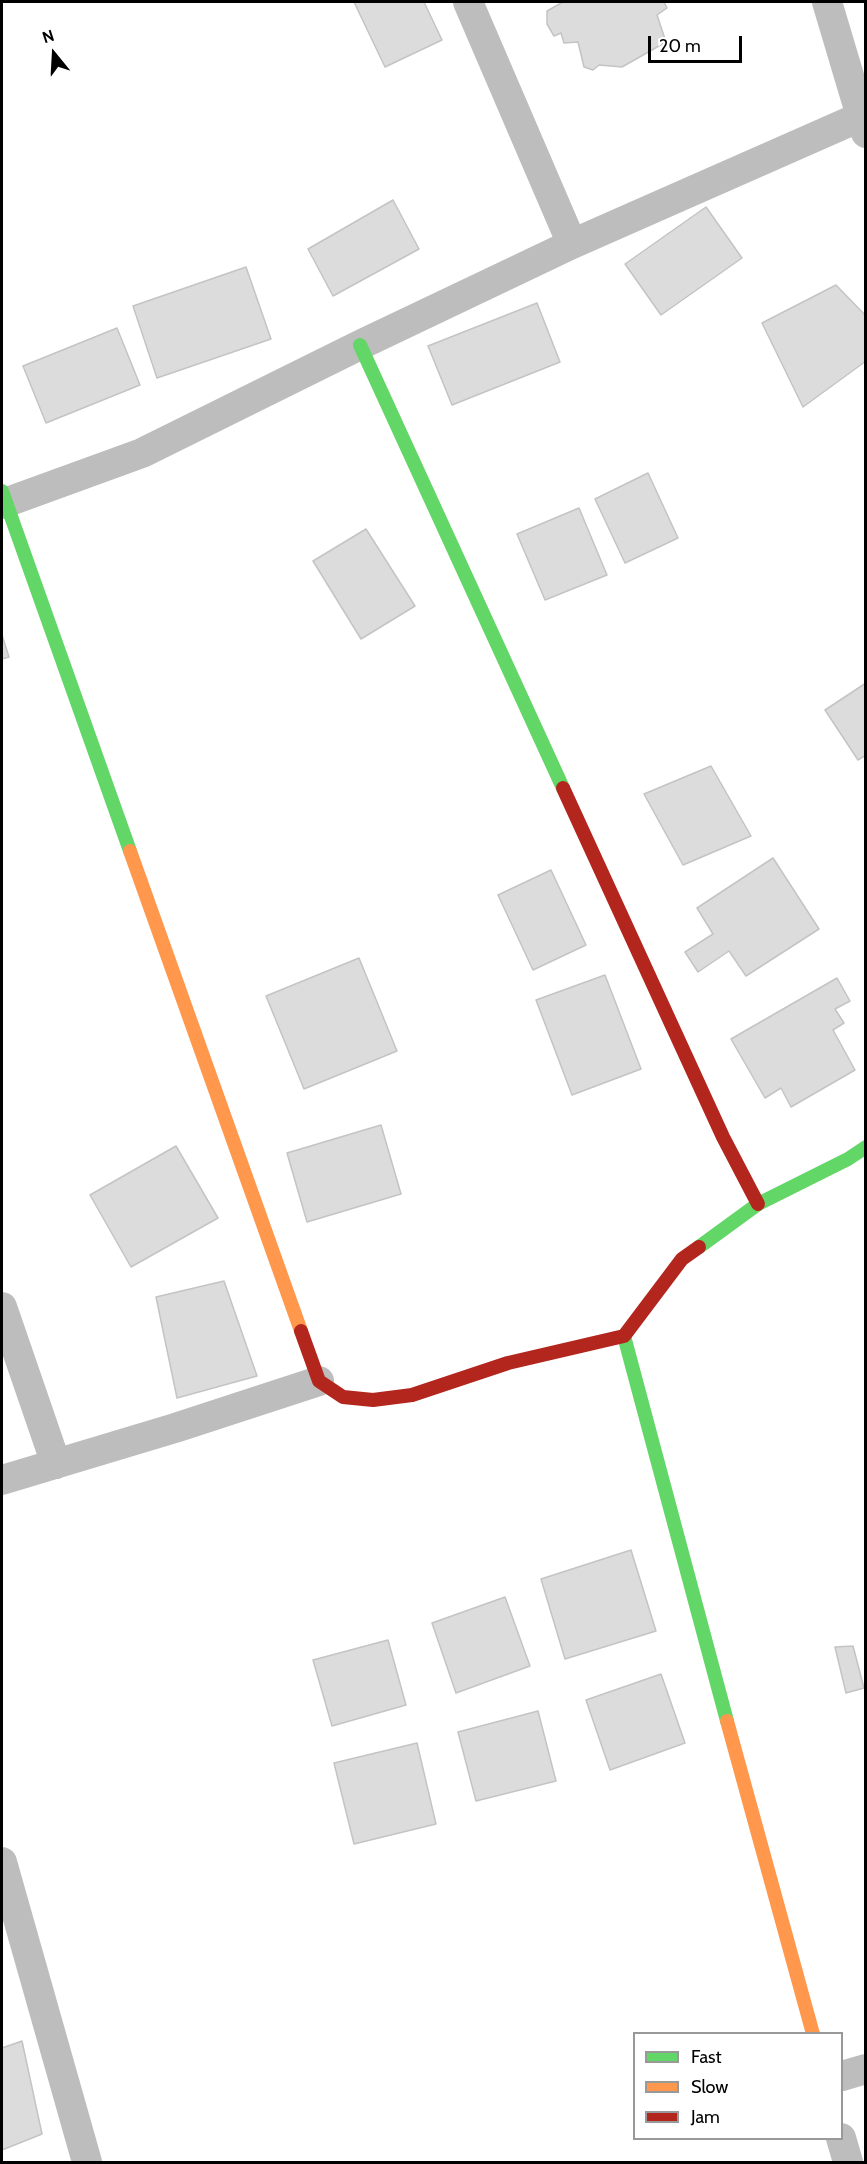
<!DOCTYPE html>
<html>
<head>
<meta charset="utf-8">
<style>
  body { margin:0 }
  #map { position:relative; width:867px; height:2164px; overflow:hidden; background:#fff; font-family:Cabin,sans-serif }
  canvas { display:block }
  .frame { position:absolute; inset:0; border:3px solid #000; pointer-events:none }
  .legend { position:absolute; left:633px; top:2032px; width:210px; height:108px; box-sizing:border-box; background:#fff; border:2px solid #999; margin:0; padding:8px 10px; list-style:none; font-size:18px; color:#000 }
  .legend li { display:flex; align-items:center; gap:12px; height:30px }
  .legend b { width:30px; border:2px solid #999 }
  .north { position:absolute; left:24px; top:24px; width:60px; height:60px; -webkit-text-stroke:4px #fff; paint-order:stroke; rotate:342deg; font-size:16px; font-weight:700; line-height:24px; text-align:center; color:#000 }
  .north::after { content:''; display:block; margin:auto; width:21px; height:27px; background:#000; clip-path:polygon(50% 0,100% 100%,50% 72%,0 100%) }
  .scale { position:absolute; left:648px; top:36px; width:94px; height:27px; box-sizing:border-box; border:3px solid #000; border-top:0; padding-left:8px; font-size:18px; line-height:21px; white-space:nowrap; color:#000; -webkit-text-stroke:4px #fff; paint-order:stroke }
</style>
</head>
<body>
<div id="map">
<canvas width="867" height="2164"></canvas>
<div class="frame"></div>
<ul class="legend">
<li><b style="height:8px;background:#63d668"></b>Fast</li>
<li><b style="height:8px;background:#ff974d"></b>Slow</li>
<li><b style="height:8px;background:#b3261e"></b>Jam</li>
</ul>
<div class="north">N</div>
<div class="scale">20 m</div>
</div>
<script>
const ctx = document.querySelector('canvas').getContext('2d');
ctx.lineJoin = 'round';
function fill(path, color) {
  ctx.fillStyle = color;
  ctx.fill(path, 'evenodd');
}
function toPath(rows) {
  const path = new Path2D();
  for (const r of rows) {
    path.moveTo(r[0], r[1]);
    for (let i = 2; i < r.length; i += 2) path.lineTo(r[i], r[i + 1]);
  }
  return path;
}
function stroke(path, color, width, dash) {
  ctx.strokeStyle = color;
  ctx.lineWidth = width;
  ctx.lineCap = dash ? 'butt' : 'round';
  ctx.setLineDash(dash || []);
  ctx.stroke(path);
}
const building = toPath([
  [354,2,424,2,442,40,385,67,354,2],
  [563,2,664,2,667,8,657,15,666,42,622,67,599,65,593,70,584,67,578,42,564,43,561,33,554,36,547,24,547,11,563,2],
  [393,200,419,249,333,296,308,249,393,200],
  [706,207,742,258,661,315,625,264,706,207],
  [246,267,271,339,157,378,133,306,246,267],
  [836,285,866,316,866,361,803,407,762,323,836,285],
  [537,303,560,362,452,405,428,346,537,303],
  [117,328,140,385,46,423,23,366,117,328],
  [648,473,678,538,625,563,595,499,648,473],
  [579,508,607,575,545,600,517,534,579,508],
  [366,529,415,606,361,639,313,561,366,529],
  [2,635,9,657,2,659,2,635],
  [866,683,866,755,858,760,825,710,866,683],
  [711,766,751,836,683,865,644,794,711,766],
  [773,858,819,929,746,976,729,951,698,972,685,952,713,934,697,908,773,858],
  [551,870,586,945,533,970,498,895,551,870],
  [359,958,397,1051,304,1089,266,996,359,958],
  [605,975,641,1069,572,1095,536,1000,605,975],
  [837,978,850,1001,835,1009,844,1023,833,1030,855,1070,791,1107,781,1088,765,1098,731,1039,837,978],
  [381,1125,401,1194,307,1222,287,1153,381,1125],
  [176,1146,218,1218,131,1267,90,1195,176,1146],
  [224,1281,257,1376,177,1398,156,1297,224,1281],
  [631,1550,656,1631,565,1659,541,1579,631,1550],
  [505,1597,530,1666,456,1693,432,1623,505,1597],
  [388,1640,406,1705,332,1726,313,1660,388,1640],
  [853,1646,864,1688,846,1693,835,1647,853,1646],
  [661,1674,685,1743,610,1770,586,1700,661,1674],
  [538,1711,556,1781,476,1801,458,1732,538,1711],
  [417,1743,436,1824,354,1844,334,1763,417,1743],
  [22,2041,42,2134,2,2150,2,2048,22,2041]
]);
fill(building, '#dcdcdc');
stroke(building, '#c4c4c4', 1.5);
stroke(toPath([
  [468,2,572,244],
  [827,2,866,133],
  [2,504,142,453,360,345,572,244,860,117],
  [2,1307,56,1464],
  [2,1480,175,1428,319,1381],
  [2,1862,87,2162],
  [842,2076,866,2069],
  [841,2138,848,2162]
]), '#bdbdbd', 30);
stroke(toPath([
  [360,345,563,788],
  [2,491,130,851],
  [699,1247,758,1204,848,1159,866,1147],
  [624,1336,727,1721]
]), '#63d668', 14);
stroke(toPath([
  [130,851,301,1331],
  [727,1721,813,2034]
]), '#ff974d', 14);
stroke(toPath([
  [563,788,723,1137,758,1204],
  [301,1331,319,1381,343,1397,373,1400,412,1395,508,1363,624,1336,682,1259,699,1247]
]), '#b3261e', 14);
</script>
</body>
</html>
